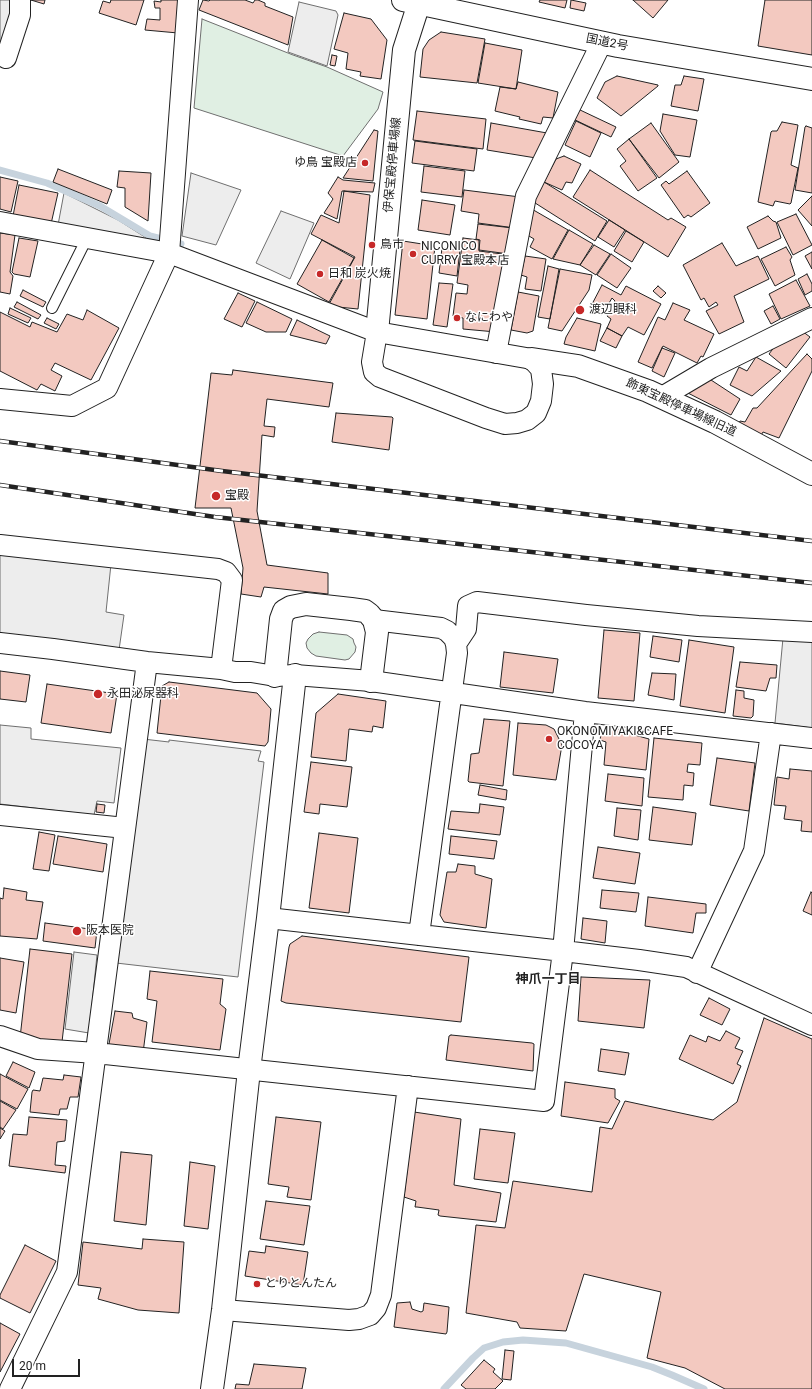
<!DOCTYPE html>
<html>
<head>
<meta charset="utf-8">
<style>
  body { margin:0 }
  #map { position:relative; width:812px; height:1389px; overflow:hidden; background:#fff; font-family:Roboto,sans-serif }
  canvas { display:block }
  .scale { position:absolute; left:12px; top:1359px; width:68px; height:18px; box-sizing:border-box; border:2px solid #222; border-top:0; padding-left:5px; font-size:12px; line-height:14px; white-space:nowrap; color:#222; -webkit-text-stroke:3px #fff; paint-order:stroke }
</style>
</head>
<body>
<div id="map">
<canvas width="812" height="1389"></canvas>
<div class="scale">20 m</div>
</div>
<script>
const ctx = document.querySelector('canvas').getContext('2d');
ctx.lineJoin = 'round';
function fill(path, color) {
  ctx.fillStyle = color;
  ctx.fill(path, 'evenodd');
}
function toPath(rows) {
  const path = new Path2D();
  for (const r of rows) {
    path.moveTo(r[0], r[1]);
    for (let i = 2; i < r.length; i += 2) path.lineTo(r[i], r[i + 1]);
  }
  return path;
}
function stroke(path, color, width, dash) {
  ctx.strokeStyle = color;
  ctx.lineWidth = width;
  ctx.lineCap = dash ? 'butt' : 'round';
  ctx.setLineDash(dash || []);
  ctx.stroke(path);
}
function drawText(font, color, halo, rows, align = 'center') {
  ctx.font = font + ' Roboto,"Noto Sans JP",sans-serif';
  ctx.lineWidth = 3;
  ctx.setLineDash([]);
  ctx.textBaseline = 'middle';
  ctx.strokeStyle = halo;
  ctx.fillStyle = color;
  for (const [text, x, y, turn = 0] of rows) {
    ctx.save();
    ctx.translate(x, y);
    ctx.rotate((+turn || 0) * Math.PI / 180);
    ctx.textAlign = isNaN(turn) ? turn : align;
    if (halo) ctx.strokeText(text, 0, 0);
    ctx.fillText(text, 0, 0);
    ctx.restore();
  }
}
const green = toPath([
  [202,19,293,55,327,67,383,92,378,109,343,156,194,108,202,19],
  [319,632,347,635,353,639,354,643,356,647,355,652,349,659,345,660,316,656,311,653,307,648,306,643,308,639,313,634,319,632]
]);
fill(green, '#e0efe3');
stroke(green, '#6f6f6f', 1);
const parking = toPath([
  [0,0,10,0,12,12,0,58,0,0],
  [299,2,336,11,338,15,327,66,288,52,299,2],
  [191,173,241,190,216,245,182,236,191,173],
  [64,193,118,220,148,239,58,225,64,193],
  [281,211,314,223,290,279,256,263,281,211],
  [0,551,111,564,106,612,124,615,119,650,0,635,0,551],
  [783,638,812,639,812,728,775,723,783,638],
  [0,725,31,728,31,739,121,748,114,803,97,801,94,815,0,804,0,725],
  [143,739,169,742,169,740,261,751,258,761,264,762,238,977,116,963,143,739],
  [74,952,97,955,89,1033,65,1029,74,952]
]);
fill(parking, '#ededed');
stroke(parking, '#6f6f6f', 1);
stroke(toPath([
  [0,170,47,183,100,206,150,236,181,244],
  [444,1389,473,1358,484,1348,503,1342,523,1340,566,1343,652,1367,672,1375,704,1389]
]), '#c7d3dd', 7);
const building = toPath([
  [31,0,45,0,44,4,31,0],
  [111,0,144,0,136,25,99,13,103,1,110,3,111,0],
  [161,0,183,0,178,33,145,30,147,19,160,20,160,8,155,8,154,1,161,2,161,0],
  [203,0,209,1,210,0,245,0,253,3,255,0,258,0,265,3,265,6,293,17,288,45,199,10,203,0],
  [540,0,567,0,565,8,539,2,540,0],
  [571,0,586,3,584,11,570,8,571,0],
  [633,0,668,0,653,18,633,0],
  [765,0,812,0,812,55,758,46,765,0],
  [344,13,371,19,387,40,381,79,360,76,361,72,346,69,348,53,334,49,344,13],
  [441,32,485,39,477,83,420,77,423,49,429,40,441,32],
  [485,43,522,50,516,89,478,83,485,43],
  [332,55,337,56,335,66,330,65,332,55],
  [617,76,658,85,658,86,621,116,597,98,605,82,617,76],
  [684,76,704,79,698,111,671,106,675,85,681,85,684,76],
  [518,82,558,92,553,118,543,117,541,124,519,119,520,117,495,111,500,87,516,89,518,82],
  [578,109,616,127,611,137,573,119,578,109],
  [417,111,486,119,483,149,413,140,417,111],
  [663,114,697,120,690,157,675,155,660,131,663,114],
  [576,121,601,133,590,157,565,145,576,121],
  [782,122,798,125,791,165,798,168,791,203,790,204,775,201,773,206,758,202,771,132,772,131,777,131,782,122],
  [491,123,547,133,536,158,487,150,491,123],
  [651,123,679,162,659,178,629,139,651,123],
  [806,126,812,128,812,193,795,190,805,127,806,126],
  [374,130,378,131,373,181,343,178,374,130],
  [629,139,657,178,638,191,620,166,626,161,617,149,629,139],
  [415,141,477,149,474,171,412,163,415,141],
  [564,156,581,164,572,183,566,182,562,190,544,182,556,159,564,156],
  [424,166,465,171,462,197,421,192,424,166],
  [58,169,112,190,107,204,53,182,58,169],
  [590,170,668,220,671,218,686,227,668,257,573,197,590,170],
  [119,171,151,173,148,221,125,207,125,188,117,187,119,171],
  [687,171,710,203,691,217,688,215,684,218,661,185,666,181,669,184,687,171],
  [0,177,18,181,11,212,0,209,0,177],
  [338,177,343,180,375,183,373,192,342,191,337,219,324,213,333,199,328,193,338,177],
  [544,182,607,221,595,241,532,201,544,182],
  [19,185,58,193,51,224,13,216,19,185],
  [464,190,520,197,515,228,478,223,479,214,461,211,464,190],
  [344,191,370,195,358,309,328,306,355,257,311,234,321,215,339,223,344,191],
  [812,196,812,226,798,210,812,196],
  [422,200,455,205,450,235,418,230,422,200],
  [530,208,568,230,552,259,530,247,534,239,524,233,530,208],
  [796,214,812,245,793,255,777,222,796,214],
  [768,216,773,221,776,222,781,238,758,249,747,227,768,216],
  [609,220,625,230,614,247,598,237,609,220],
  [478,224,513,228,509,254,479,250,480,240,476,239,478,224],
  [569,230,593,244,580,265,553,259,569,230],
  [626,231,644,242,632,262,614,251,626,231],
  [0,233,15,235,10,272,13,276,10,294,0,292,0,233],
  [19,238,38,241,30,277,14,274,12,272,19,238],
  [463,238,479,240,479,251,510,255,496,332,463,329,463,318,453,316,456,293,467,294,468,285,457,283,463,238],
  [322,240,354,258,329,302,297,284,322,240],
  [403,241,435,246,427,319,395,315,403,241],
  [722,243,736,266,758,256,769,279,734,296,744,322,719,334,706,311,718,305,716,302,709,307,704,298,701,300,683,265,722,243],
  [594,245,610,254,596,275,580,265,594,245],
  [786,247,792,257,790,260,795,275,775,286,761,259,786,247],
  [442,248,460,250,457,276,439,273,442,248],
  [812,252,812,269,805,256,812,252],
  [611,254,631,268,617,288,597,275,611,254],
  [525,256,546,259,541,291,525,289,527,277,521,275,525,256],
  [548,266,559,269,550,319,538,317,548,266],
  [560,269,592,275,589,290,562,331,548,328,560,269],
  [807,274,812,284,812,291,805,295,798,279,807,274],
  [796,280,810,306,781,319,769,294,796,280],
  [439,283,453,284,447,327,433,325,439,283],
  [602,285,621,295,626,286,661,304,644,335,628,327,622,336,607,328,611,319,607,316,615,301,612,298,602,315,590,308,602,285],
  [658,286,666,293,661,298,653,291,658,286],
  [23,290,46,302,43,307,20,296,23,290],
  [518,292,539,296,533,331,527,333,511,330,518,292],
  [238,293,255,301,242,327,224,319,238,293],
  [17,302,41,315,38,319,14,307,17,302],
  [257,302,292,319,286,332,266,332,246,323,257,302],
  [673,303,690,310,684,320,714,334,703,357,701,356,697,363,663,346,652,368,638,362,658,317,665,320,673,303],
  [773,306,780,319,771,324,764,311,773,306],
  [10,308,31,318,28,323,8,314,10,308],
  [87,310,119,328,91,380,55,363,51,370,62,376,55,391,41,384,37,390,0,371,0,312,30,327,32,322,57,332,67,314,83,320,87,310],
  [47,318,59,324,56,329,44,323,47,318],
  [577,318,601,324,595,351,564,344,566,337,577,318],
  [297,320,330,336,326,344,290,335,297,320],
  [607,328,622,336,616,348,600,341,607,328],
  [802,331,810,337,786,368,769,354,778,342,802,331],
  [662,348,675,353,664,377,652,371,662,348],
  [807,354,812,359,812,371,779,438,763,432,760,437,737,426,740,421,745,422,753,408,757,408,807,354],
  [756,357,781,371,752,396,730,385,739,367,747,371,756,357],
  [233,370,333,383,329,407,267,399,264,426,275,427,274,437,262,435,257,511,267,565,328,573,328,594,264,587,261,597,241,594,243,568,231,508,195,508,211,373,232,375,233,370],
  [708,378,740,399,731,415,682,390,708,378],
  [336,413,392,417,393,418,389,450,332,442,336,413],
  [604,630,640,633,634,701,598,698,604,630],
  [653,636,682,640,679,662,650,657,653,636],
  [689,640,734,647,725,713,680,706,689,640],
  [504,652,558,659,553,693,500,687,504,652],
  [740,662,777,665,776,678,770,678,766,691,736,687,740,662],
  [0,671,30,675,26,702,0,699,0,671],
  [652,673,676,674,674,700,648,695,652,673],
  [169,682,257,693,271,709,268,742,265,746,157,733,162,686,169,682],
  [47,684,117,694,111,733,41,723,47,684],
  [736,690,744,691,744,698,754,700,753,716,751,718,733,716,736,690],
  [338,694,386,701,383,728,373,726,372,732,349,729,346,761,311,757,316,713,338,694],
  [484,719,510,721,503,786,469,782,468,781,471,754,479,753,484,719],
  [518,723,546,725,554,729,562,745,556,780,513,775,518,723],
  [610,728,632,731,631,734,649,739,646,770,604,765,606,742,600,740,601,734,610,728],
  [654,738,702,743,700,765,688,764,687,772,694,773,693,786,684,785,683,800,648,797,654,738],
  [717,758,755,763,749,811,710,805,717,758],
  [311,762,352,767,347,807,320,804,319,814,304,812,311,762],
  [790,769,812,771,812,832,801,831,802,821,784,819,786,806,774,805,777,777,789,779,790,769],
  [608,774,644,778,642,806,605,801,608,774],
  [480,785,507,790,506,800,478,795,480,785],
  [97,804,105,805,104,813,96,812,97,804],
  [480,804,504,807,500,835,448,829,451,811,479,813,480,804],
  [653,807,696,813,692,845,649,840,653,807],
  [617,808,641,810,638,840,614,836,617,808],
  [39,832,55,835,49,871,33,869,39,832],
  [319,833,358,838,349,913,309,908,319,833],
  [58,836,107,844,103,872,53,864,58,836],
  [451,836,497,841,494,859,449,854,451,836],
  [598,847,640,853,635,884,593,878,598,847],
  [458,864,475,866,475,874,492,879,486,928,444,922,440,915,447,872,456,872,458,864],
  [4,888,27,892,26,900,43,902,37,939,0,936,0,898,3,899,4,888],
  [602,890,639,893,636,912,600,908,602,890],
  [811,892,812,893,812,915,803,911,811,892],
  [648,897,706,904,706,913,696,913,693,933,645,926,648,897],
  [583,918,607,921,605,943,581,939,583,918],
  [45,923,97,930,95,948,43,941,45,923],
  [302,936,469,957,461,1022,286,1003,281,1001,289,947,290,944,302,936],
  [30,949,72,954,62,1042,20,1038,30,949],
  [0,958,24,962,16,1013,0,1010,0,958],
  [150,971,223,979,220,1004,226,1009,220,1050,152,1042,157,1001,147,999,150,971],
  [581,977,650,980,644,1028,578,1021,581,977],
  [709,998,730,1009,722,1025,700,1015,709,998],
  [115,1011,132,1013,133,1018,147,1022,143,1053,115,1049,109,1044,115,1011],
  [764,1018,812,1039,812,1389,725,1389,685,1368,647,1358,661,1292,584,1274,566,1331,520,1328,517,1322,466,1313,476,1225,505,1228,513,1181,592,1192,600,1127,612,1129,625,1101,713,1120,737,1102,764,1018],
  [726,1031,740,1038,735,1048,743,1051,737,1064,741,1066,733,1084,679,1059,690,1035,706,1042,708,1036,720,1041,726,1031],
  [451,1035,532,1043,534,1044,533,1071,446,1060,449,1036,451,1035],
  [601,1049,629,1053,625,1075,598,1071,601,1049],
  [13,1062,35,1072,29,1088,6,1076,13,1062],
  [0,1074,28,1089,17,1109,0,1100,0,1074],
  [64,1075,81,1077,78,1097,70,1097,67,1109,60,1109,59,1115,30,1112,32,1092,33,1090,40,1091,43,1078,63,1080,64,1075],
  [565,1082,615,1089,615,1098,620,1101,608,1123,561,1116,565,1082],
  [0,1101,16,1110,3,1129,0,1127,0,1101],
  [414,1112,461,1119,454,1185,501,1193,496,1222,440,1216,438,1215,439,1210,417,1207,415,1207,416,1201,404,1197,414,1112],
  [29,1117,67,1120,65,1141,57,1142,55,1165,66,1166,65,1173,9,1166,13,1134,27,1135,29,1117],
  [276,1117,321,1122,311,1200,287,1197,289,1187,268,1184,276,1117],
  [0,1128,5,1131,0,1139,0,1128],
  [480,1129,515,1133,508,1183,474,1179,480,1129],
  [121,1152,152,1155,146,1225,114,1221,121,1152],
  [190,1162,215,1166,208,1229,184,1226,190,1162],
  [266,1201,310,1206,304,1245,260,1239,266,1201],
  [143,1239,184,1242,179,1313,138,1310,98,1299,101,1288,78,1285,83,1242,142,1249,143,1239],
  [25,1245,56,1261,30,1313,0,1298,0,1295,25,1245],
  [266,1246,308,1252,303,1285,245,1276,249,1251,265,1253,266,1246],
  [410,1302,412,1309,421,1312,423,1311,424,1303,449,1307,447,1332,446,1334,394,1327,397,1303,410,1302],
  [0,1323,20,1334,0,1372,0,1323],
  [505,1350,514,1351,511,1380,502,1379,505,1350],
  [484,1360,495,1369,493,1372,503,1381,495,1389,466,1389,461,1385,484,1360],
  [254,1364,306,1368,302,1389,235,1389,236,1384,249,1385,254,1364]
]);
fill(building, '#f3c9c0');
stroke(building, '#222', 1);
const lane = toPath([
  [52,308,87,238]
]);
const street = toPath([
  [6,58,20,15,20,0],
  [0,222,169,253,377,332,532,359,541,369,543,384,541,401,536,413,527,420,517,423,505,424,486,418,380,377,374,372,372,362,377,332],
  [496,353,526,196,602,42],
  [662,397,711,368,812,318],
  [0,399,72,406,107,388,169,253,188,0],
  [0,545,218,569,226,572,232,580,221,669],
  [374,620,441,628,447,631,454,638,456,644,457,653,419,935],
  [0,643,53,649,147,662,221,669,235,672,251,672,275,676,295,675,371,681,585,712,812,738],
  [456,644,466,629,468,606,477,602,586,615,698,626,812,632],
  [0,815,125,828],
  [268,918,563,951,639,960,686,967,812,1025],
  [697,973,754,851,771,733],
  [0,1036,38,1049,96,1053,544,1101,563,951,585,712],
  [223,1310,349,1320,359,1319,370,1315,376,1308,381,1295,408,1086],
  [10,1389,67,1272,147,662]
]);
const secondary = toPath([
  [377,332,404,50,420,0],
  [532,359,578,366,648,391,715,422,812,474],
  [275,676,281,619,284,611,291,607,306,604,351,609,365,611,369,614,374,620,377,632,371,681],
  [212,1389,223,1310,249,1070,268,918,295,675]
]);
const highway = toPath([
  [403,0,618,46,812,79]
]);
stroke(lane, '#222', 12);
stroke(street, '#222', 22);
stroke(secondary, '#222', 24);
stroke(highway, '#222', 24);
stroke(lane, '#fff', 10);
stroke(street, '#fff', 20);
stroke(secondary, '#fff', 22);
stroke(highway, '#fff', 22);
const rail = toPath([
  [0,441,222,471,812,541],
  [0,485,215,517,812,583]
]);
stroke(rail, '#222', 4.5);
stroke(rail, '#fff', 3, [9]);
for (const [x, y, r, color] of [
  [365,163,4,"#c62828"],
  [372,245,4,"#c62828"],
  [413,254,4,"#c62828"],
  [320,274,4,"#c62828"],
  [580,310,5,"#c62828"],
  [457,318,4,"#c62828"],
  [216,496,5,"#c62828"],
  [98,694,5,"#c62828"],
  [549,739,4,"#c62828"],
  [77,931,5,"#c62828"],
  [257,1284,4,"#c62828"]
]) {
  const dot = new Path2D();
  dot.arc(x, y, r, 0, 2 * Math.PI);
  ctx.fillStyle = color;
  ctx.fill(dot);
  stroke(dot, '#fff', 1.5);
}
drawText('12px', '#222', '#fff', [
  ["国道2号",607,43,11],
  ["伊保宝殿停車場線",393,165,-85],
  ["飾東宝殿停車場線旧道",681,408,25]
]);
drawText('12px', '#222', '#fff', [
  ["ゆ鳥 宝殿店",357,163,"right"],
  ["鳥市",380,245],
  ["NICONICO",421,247],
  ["CURRY 宝殿本店",421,261],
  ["日和 炭火焼",328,274],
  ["渡辺眼科",589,310],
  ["なにわや",465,318],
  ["宝殿",225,496],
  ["永田泌尿器科",107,694],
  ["OKONOMIYAKI&CAFE",557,732],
  ["COCOYA",557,746],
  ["阪本医院",86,931],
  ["とりとんたん",265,1284]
], 'left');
drawText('bold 13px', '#222', '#fff', [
  ["神爪一丁目",548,980]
]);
</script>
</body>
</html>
